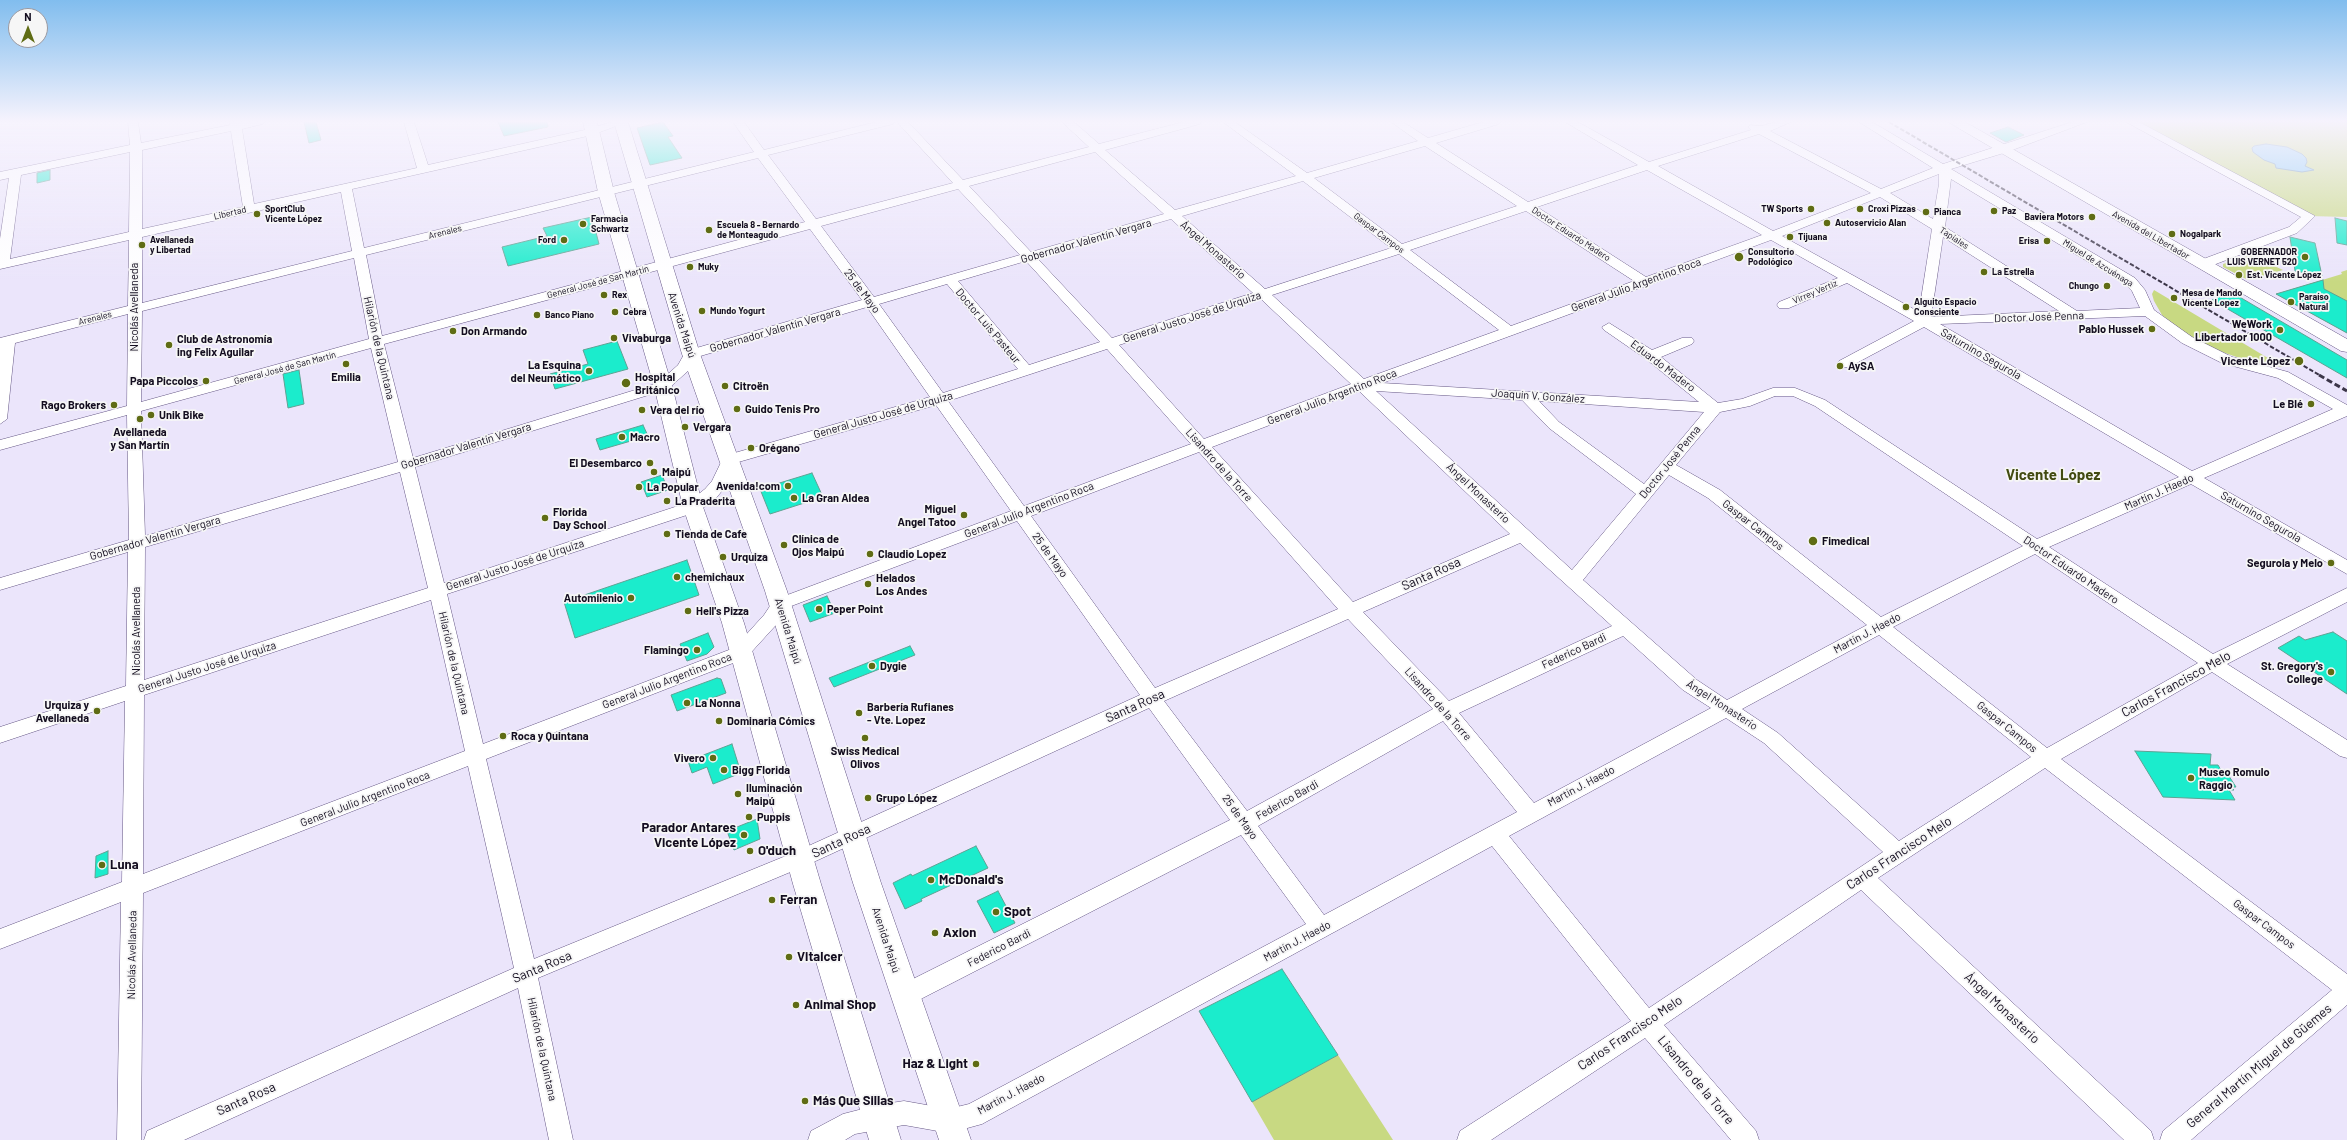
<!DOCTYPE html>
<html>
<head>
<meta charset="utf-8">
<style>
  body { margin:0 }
  #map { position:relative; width:2347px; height:1140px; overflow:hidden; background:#ebe5fb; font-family:Barlow,sans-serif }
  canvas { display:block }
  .north { position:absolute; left:8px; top:8px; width:40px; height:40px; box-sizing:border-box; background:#f6f6f6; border:1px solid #9b99a0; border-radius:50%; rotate:0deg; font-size:11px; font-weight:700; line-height:16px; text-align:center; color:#130d1f }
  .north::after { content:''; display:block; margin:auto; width:14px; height:18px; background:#5f6c14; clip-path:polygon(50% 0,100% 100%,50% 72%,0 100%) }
</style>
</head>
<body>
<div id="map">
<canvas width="2347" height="1140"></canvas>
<div class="north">N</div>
</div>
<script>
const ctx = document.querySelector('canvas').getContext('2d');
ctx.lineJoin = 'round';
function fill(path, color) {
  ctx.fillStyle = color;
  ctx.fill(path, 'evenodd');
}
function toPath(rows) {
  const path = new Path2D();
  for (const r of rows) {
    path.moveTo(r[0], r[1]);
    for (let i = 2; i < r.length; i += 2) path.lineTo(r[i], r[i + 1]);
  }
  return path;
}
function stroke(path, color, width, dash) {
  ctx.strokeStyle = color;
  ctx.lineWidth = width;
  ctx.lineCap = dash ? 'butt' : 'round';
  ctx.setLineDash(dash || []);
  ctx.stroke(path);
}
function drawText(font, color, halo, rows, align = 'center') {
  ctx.font = font + ' Barlow,sans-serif';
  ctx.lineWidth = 3.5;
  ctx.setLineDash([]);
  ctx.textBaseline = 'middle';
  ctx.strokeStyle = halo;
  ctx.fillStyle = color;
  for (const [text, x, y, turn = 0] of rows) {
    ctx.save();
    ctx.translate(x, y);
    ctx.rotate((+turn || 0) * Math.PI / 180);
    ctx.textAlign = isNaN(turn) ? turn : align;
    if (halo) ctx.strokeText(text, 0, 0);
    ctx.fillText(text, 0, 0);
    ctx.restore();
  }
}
fill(toPath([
  [2131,122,2347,122,2347,217,2309,216],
  [2251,255,2283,270,2248,280,2223,267,2223,264],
  [2347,270,2347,333,2276,294,2342,274,2341,272],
  [2154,290,2283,367,2248,361,2208,347,2177,328,2162,315,2154,301,2152,294],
  [1338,1055,1393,1140,1274,1140,1252,1102]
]), '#c8d982');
const water = toPath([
  [2266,144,2287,147,2302,154,2306,158,2307,162,2305,166,2314,170,2302,172,2276,168,2275,164,2264,160,2253,152,2252,148,2254,146,2266,144]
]);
fill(water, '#87caf6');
stroke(water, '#6491b6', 1);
const building = toPath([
  [304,122,316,122,321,140,309,143,304,122],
  [498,122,547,122,548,127,504,136,498,122],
  [663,122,673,136,668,137,682,158,650,165,637,128,663,122],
  [2008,127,2024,135,2006,142,1990,133,2008,127],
  [50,170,50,180,37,183,37,173,50,170],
  [592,217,599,244,508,266,502,247,547,236,543,228,592,217],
  [2335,218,2347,221,2347,245,2337,243,2335,218],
  [2290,237,2315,243,2322,276,2295,271,2290,237],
  [2323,280,2324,289,2347,301,2347,333,2276,294,2323,280],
  [2231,292,2347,360,2347,378,2212,300,2231,292],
  [617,341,628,369,555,389,550,374,588,364,583,350,617,341],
  [299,370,304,404,288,408,283,374,299,370],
  [643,425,648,436,600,450,596,439,643,425],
  [812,473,823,497,770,514,760,489,812,473],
  [662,475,668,490,647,497,641,482,662,475],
  [687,560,699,595,575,638,564,602,687,560],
  [827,596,835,613,810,622,803,605,827,596],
  [2333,632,2347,641,2347,694,2278,648,2299,636,2305,640,2333,632],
  [708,633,714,647,707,654,687,661,680,644,708,633],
  [910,646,915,655,834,687,829,678,910,646],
  [717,678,721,679,726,693,677,711,671,695,717,678],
  [732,744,741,773,713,784,707,767,692,773,688,761,732,744],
  [2135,751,2211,754,2210,765,2218,765,2221,770,2225,770,2236,787,2231,787,2234,790,2229,790,2235,800,2163,797,2135,751],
  [757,819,760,839,734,850,727,831,757,819],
  [976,846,988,868,921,899,922,901,905,909,893,883,911,874,912,876,976,846],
  [108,851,108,874,95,878,96,856,108,851],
  [998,891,1015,923,994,933,977,901,998,891],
  [1282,969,1338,1055,1252,1102,1199,1011,1282,969]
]);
fill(building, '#1beccc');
stroke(building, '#5ea293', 1);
const minor = toPath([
  [128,122,138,122,141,143,230,125,230,122,264,122,263,124,242,129,254,204,417,168,404,122,414,122,428,165,589,129,611,122,627,122,592,135,352,189,364,248,754,152,733,122,744,122,764,150,876,122,894,122,893,124,768,155,816,219,953,183,897,122,908,122,963,180,1089,147,1062,122,1074,122,1099,144,1183,122,1201,122,1200,124,1105,150,1175,210,1296,176,1223,122,1235,122,1307,173,1418,141,1391,122,1403,122,1428,138,1483,122,1500,122,1499,124,1436,143,1528,202,1638,165,1565,122,1578,122,1649,162,1751,130,1748,127,1750,125,1761,126,1775,122,1791,122,1770,131,1881,189,1933,168,1859,122,1872,122,1943,164,2072,122,2087,122,2007,152,1951,169,2135,278,2145,290,2154,310,2192,337,2232,357,2288,372,2347,405,2347,416,2204,478,2347,560,2347,574,2191,484,2049,547,2213,654,2347,588,2347,602,2227,664,2347,740,2347,758,2340,756,2212,672,2061,759,2347,974,2347,1005,2191,1140,2160,1140,2163,1131,2332,990,2045,768,1878,878,2151,1131,2154,1140,2124,1140,1861,890,1664,1025,1756,1131,1759,1140,1731,1140,1645,1038,1491,1140,1457,1140,1460,1131,1631,1021,1492,846,982,1124,949,1133,904,1125,855,1134,845,1140,808,1140,811,1131,843,1114,878,1105,904,1101,949,1109,969,1104,1306,924,1241,835,913,1003,905,1006,897,1003,894,995,897,987,1230,820,1149,708,807,865,538,978,573,1140,549,1140,518,988,184,1140,144,1140,147,1131,514,968,468,766,143,893,141,1140,117,1140,121,902,0,949,0,929,122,882,125,701,0,743,0,727,126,686,128,552,0,590,0,578,129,540,127,415,0,450,0,440,127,406,128,314,15,343,7,419,0,424,0,338,128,306,129,240,0,269,0,239,9,178,0,180,0,172,130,145,128,122],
  [231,131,243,207,142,229,142,150,231,131],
  [1759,134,1871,193,1773,231,1658,166,1759,134],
  [1425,146,1517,206,1402,244,1314,178,1425,146],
  [130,152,129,232,10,259,21,175,130,152],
  [1095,152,1164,214,1031,252,969,186,1095,152],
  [758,158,805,222,382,336,366,255,758,158],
  [1647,170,1762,235,1646,277,1537,207,1647,170],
  [1939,174,1939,184,1933,219,1890,193,1939,174],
  [1951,179,2125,284,2132,291,2140,308,2077,311,1945,227,1951,179],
  [1303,181,1391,248,1265,289,1182,216,1303,181],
  [958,189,1020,255,874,297,821,226,958,189],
  [341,192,352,251,142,303,142,237,341,192],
  [1880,197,1932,229,1919,312,1782,236,1880,197],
  [1526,211,1634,281,1511,326,1410,250,1526,211],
  [1171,219,1253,293,1112,338,1037,258,1171,219],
  [810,229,862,300,686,351,678,365,658,383,413,458,384,344,810,229],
  [1943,237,2059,311,1931,317,1943,237],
  [1771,240,1838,278,1779,302,1777,305,1779,308,1789,308,1847,283,1914,321,1839,361,1837,364,1839,367,1849,367,1924,327,2179,477,2037,539,1825,400,1795,388,1773,388,1742,399,1718,403,1661,357,1692,344,1694,341,1692,338,1682,338,1652,350,1609,323,1602,327,1604,330,1646,359,1699,402,1382,383,1771,240],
  [1399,254,1499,330,1364,379,1272,295,1399,254],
  [354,258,369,339,141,402,142,311,354,258],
  [1026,261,1100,342,1029,365,958,281,1026,261],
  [947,284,1018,369,943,393,879,304,947,284],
  [1261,299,1351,384,1204,439,1119,345,1261,299],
  [867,307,930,397,724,456,712,481,705,489,687,503,444,583,415,467,668,389,689,370,697,357,867,307],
  [2145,316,2182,343,2222,363,2278,378,2333,409,2192,471,1940,324,2145,316],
  [371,348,398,462,145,536,141,411,371,348],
  [1107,349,1191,444,1024,506,948,401,1107,349],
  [1359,391,1510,534,1353,602,1212,447,1359,391],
  [1376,391,1522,400,1549,428,1636,494,1572,570,1376,391],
  [1775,396,1793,396,1815,406,2023,546,1881,617,1720,490,1676,465,1720,412,1750,406,1775,396],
  [1539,401,1704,412,1644,484,1559,422,1539,401],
  [936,405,1011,511,774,600,764,615,734,648,483,744,447,594,699,511,717,497,725,487,735,463,936,405],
  [1199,452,1338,609,1155,688,1031,516,1199,452],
  [400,472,428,588,144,680,145,547,400,472],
  [1669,475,1708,498,1867,625,1727,700,1697,680,1583,580,1669,475],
  [1017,521,1140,695,793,853,534,959,486,759,746,658,776,625,786,608,1017,521],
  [1520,543,1612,626,1449,701,1363,612,1520,543],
  [2035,554,2198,663,2047,748,1893,627,2035,554],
  [431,600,465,751,143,874,144,695,431,600],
  [1348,619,1433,709,1247,811,1164,701,1348,619],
  [1879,635,2031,757,1899,841,1778,733,1742,709,1879,635],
  [1623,636,1683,690,1711,708,1534,803,1459,713,1623,636],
  [1726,718,1764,743,1883,852,1649,1008,1509,836,1726,718],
  [1443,721,1517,812,1324,915,1258,826,1443,721],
  [2126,122,2139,122,2315,216,2297,233,2208,267,2198,267,2197,264,2198,261,2289,227,2301,217,2126,122]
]);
const major = toPath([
  [583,122,597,122,614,192,672,386,703,507,744,623,821,884,901,1140,869,1140,793,884,722,623,683,507,654,386,598,192,583,122],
  [614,122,628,122,700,354,787,591,881,883,971,1140,939,1140,853,883,765,591,682,354,614,122],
  [1948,122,1965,122,2347,339,2347,352,2341,351,1948,122]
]);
stroke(minor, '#655785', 1);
stroke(major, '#655785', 1);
fill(minor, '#fff');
fill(major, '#fff');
stroke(toPath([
  [1889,122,2321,376]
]), '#3b3548', 2, [4.5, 2]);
stroke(toPath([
  [2319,375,2347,391]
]), '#3b3548', 3, [6, 3]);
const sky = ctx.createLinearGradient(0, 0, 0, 282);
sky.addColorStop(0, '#81bdee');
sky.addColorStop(0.43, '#f6f3fd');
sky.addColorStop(1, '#f6f3fd00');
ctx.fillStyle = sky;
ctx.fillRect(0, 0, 2347, 282);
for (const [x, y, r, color] of [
  [1811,209,4,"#5f6c14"],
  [1860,209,4,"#5f6c14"],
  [1994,211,4,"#5f6c14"],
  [1926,212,4,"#5f6c14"],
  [257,214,4,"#5f6c14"],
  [2092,217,4,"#5f6c14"],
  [1827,223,4,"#5f6c14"],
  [583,224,4,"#5f6c14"],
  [709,230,4,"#5f6c14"],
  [2172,234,4,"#5f6c14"],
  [1790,237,4,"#5f6c14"],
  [564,240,4,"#5f6c14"],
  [2047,241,4,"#5f6c14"],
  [142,245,4,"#5f6c14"],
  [1739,257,5,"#5f6c14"],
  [2305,257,4,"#5f6c14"],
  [690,267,4,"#5f6c14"],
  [1984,272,4,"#5f6c14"],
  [2239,275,4,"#5f6c14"],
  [2107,286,4,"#5f6c14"],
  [604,295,4,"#5f6c14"],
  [2174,298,4,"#5f6c14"],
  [2291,302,4,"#5f6c14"],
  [1906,307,4,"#5f6c14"],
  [702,311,4,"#5f6c14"],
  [615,312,4,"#5f6c14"],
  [537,315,4,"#5f6c14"],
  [2152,329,4,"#5f6c14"],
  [2280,330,4,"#5f6c14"],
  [453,331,4,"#5f6c14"],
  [614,338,4,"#5f6c14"],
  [169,345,4,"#5f6c14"],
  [2299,361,5,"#5f6c14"],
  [346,364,4,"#5f6c14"],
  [1840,366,4,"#5f6c14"],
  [589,371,4,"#5f6c14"],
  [206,381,4,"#5f6c14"],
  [626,383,5,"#5f6c14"],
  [725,386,4,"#5f6c14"],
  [2311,404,4,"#5f6c14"],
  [114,405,4,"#5f6c14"],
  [737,409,4,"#5f6c14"],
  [642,410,4,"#5f6c14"],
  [151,415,4,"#5f6c14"],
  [140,419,4,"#5f6c14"],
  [685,427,4,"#5f6c14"],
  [622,437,4,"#5f6c14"],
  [751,448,4,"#5f6c14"],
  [650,463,4,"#5f6c14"],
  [654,472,4,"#5f6c14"],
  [788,486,4,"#5f6c14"],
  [639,487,4,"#5f6c14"],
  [794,498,4,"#5f6c14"],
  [667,501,4,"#5f6c14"],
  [964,515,4,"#5f6c14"],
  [545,518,4,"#5f6c14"],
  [667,534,4,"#5f6c14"],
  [1813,541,5,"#5f6c14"],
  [784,545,4,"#5f6c14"],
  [870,554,4,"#5f6c14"],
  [723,557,4,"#5f6c14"],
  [2331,563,4,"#5f6c14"],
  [677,577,4,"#5f6c14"],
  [868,584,4,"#5f6c14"],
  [631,598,4,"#5f6c14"],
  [819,609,4,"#5f6c14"],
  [688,611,4,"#5f6c14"],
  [697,650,4,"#5f6c14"],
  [872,666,4,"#5f6c14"],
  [2331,672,4,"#5f6c14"],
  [687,703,4,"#5f6c14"],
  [97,711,4,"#5f6c14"],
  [859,713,4,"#5f6c14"],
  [719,721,4,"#5f6c14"],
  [503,736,4,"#5f6c14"],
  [865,738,4,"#5f6c14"],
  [713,758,4,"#5f6c14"],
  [724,770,4,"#5f6c14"],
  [2191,778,4,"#5f6c14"],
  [738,794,4,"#5f6c14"],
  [868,798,4,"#5f6c14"],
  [749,817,4,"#5f6c14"],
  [744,835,4,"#5f6c14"],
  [750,851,4,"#5f6c14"],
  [102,865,4,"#5f6c14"],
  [931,880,4,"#5f6c14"],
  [772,900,4,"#5f6c14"],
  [996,912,4,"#5f6c14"],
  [935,933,4,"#5f6c14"],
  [789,957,4,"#5f6c14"],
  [796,1005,4,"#5f6c14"],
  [976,1064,4,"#5f6c14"],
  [805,1101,4,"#5f6c14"]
]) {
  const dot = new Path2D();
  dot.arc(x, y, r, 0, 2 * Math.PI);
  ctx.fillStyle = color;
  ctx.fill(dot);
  stroke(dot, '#f6f6f6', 1.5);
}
drawText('bold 9px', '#130d1f', '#f6f6f6', [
  ["SportClub",265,209],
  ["Vicente López",265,219],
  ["TW Sports",1803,209,"right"],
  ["Croxi Pizzas",1868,209],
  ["Paz",2002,211],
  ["Pianca",1934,212],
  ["Baviera Motors",2084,217,"right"],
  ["Farmacia",591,219],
  ["Schwartz",591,229],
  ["Autoservicio Alan",1835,223],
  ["Escuela 8 - Bernardo",717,225],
  ["de Monteagudo",717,235],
  ["Nogalpark",2180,234],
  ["Tijuana",1798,237],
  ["Avellaneda",150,240],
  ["y Libertad",150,250],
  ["Ford",556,240,"right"],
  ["Erisa",2039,241,"right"],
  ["Consultorio",1748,252],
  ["Podológico",1748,262],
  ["GOBERNADOR",2297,252,"right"],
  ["LUIS VERNET 520",2297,262,"right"],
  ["Muky",698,267],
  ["La Estrella",1992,272],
  ["Est. Vicente López",2247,275],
  ["Chungo",2099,286,"right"],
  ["Mesa de Mando",2182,293],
  ["Vicente Lopez",2182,303],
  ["Rex",612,295],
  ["Paraíso",2299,297],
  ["Natural",2299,307],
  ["Alguito Espacio",1914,302],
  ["Consciente",1914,312],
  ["Mundo Yogurt",710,311],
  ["Cebra",623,312],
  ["Banco Piano",545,315]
], 'left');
drawText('9px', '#130d1f', '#f6f6f6', [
  ["Libertad",230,213,-13],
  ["Arenales",445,232,-14],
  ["Gaspar Campos",1379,233,37],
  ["Doctor Eduardo Madero",1571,234,33],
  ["Avenida del Libertador",2151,235,30],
  ["Tapiales",1954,238,33],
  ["Miguel de Azcuénaga",2098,263,32],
  ["General José de San Martín",598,282,-15],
  ["Virrey Vertiz",1815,292,-23],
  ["Arenales",95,318,-14],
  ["General José de San Martín",285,368,-15]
]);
drawText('11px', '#130d1f', '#f6f6f6', [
  ["Gobernador Valentín Vergara",1086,241,-16],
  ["Ángel Monasterio",1213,250,41],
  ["General Julio Argentino Roca",1636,285,-20],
  ["25 de Mayo",862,291,53],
  ["Nicolás Avellaneda",134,307,-90],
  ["General Justo José de Urquiza",1192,317,-18],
  ["Doctor José Penna",2039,317,-2],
  ["Avenida Maipú",682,325,72],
  ["Doctor Luis Pasteur",988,326,50],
  ["Gobernador Valentín Vergara",775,330,-16],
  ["Hilarión de la Quintana",379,348,77],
  ["Saturnino Segurola",1981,354,30],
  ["Eduardo Madero",1663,366,37],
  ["Joaquín V. González",1538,396,4],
  ["General Julio Argentino Roca",1332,397,-21],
  ["General Justo José de Urquiza",883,415,-16],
  ["Gobernador Valentín Vergara",466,446,-17],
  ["Doctor José Penna",1670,462,-51],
  ["Lisandro de la Torre",1219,465,48],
  ["Martín J. Haedo",2159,492,-24],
  ["Ángel Monasterio",1478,493,43],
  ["General Julio Argentino Roca",1029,510,-21],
  ["Saturnino Segurola",2261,517,30],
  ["Gaspar Campos",1753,525,38],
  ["Gobernador Valentín Vergara",155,538,-16],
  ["25 de Mayo",1050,555,54],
  ["General Justo José de Urquiza",515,565,-18],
  ["Doctor Eduardo Madero",2071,570,34],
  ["Nicolás Avellaneda",136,631,-90],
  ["Avenida Maipú",788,631,73],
  ["Martín J. Haedo",1867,633,-28],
  ["Federico Bardi",1574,651,-25],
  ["Hilarión de la Quintana",454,663,77],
  ["General Justo José de Urquiza",207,667,-18],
  ["General Julio Argentino Roca",667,681,-21],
  ["Lisandro de la Torre",1438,704,48],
  ["Ángel Monasterio",1722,705,33],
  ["Gaspar Campos",2007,727,39],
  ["Martín J. Haedo",1581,786,-28],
  ["General Julio Argentino Roca",365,799,-21],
  ["Federico Bardi",1287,800,-29],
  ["25 de Mayo",1240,817,54],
  ["Gaspar Campos",2264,924,37],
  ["Avenida Maipú",886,940,72],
  ["Martín J. Haedo",1297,941,-28],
  ["Federico Bardi",999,948,-27],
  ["Nicolás Avellaneda",132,955,-89],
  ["Hilarión de la Quintana",542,1049,78],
  ["Martín J. Haedo",1011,1094,-28]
]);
drawText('bold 11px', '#130d1f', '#f6f6f6', [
  ["WeWork",2272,324,"right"],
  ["Libertador 1000",2272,337,"right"],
  ["Pablo Hussek",2144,329,"right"],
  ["Don Armando",461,331],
  ["Vivaburga",622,338],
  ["Club de Astronomía",177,339],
  ["ing Felix Aguilar",177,352],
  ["Vicente López",2290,361,"right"],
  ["La Esquina",581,365,"right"],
  ["del Neumático",581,378,"right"],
  ["AySA",1848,366],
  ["Emilia",346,377,"center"],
  ["Hospital",635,377],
  ["Británico",635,390],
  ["Papa Piccolos",198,381,"right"],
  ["Citroën",733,386],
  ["Le Blé",2303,404,"right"],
  ["Rago Brokers",106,405,"right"],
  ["Guido Tenis Pro",745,409],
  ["Vera del río",650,410],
  ["Unik Bike",159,415],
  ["Vergara",693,427],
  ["Avellaneda",140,432,"center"],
  ["y San Martín",140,445,"center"],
  ["Macro",630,437],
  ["Orégano",759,448],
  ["El Desembarco",642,463,"right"],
  ["Maipú",662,472],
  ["Avenida!com",780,486,"right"],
  ["La Popular",647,487],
  ["La Gran Aldea",802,498],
  ["La Praderita",675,501],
  ["Miguel",956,509,"right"],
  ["Angel Tatoo",956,522,"right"],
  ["Florida",553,512],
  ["Day School",553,525],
  ["Tienda de Cafe",675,534],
  ["Clínica de",792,539],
  ["Ojos Maipú",792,552],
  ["Fimedical",1822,541],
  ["Claudio Lopez",878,554],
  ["Urquiza",731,557],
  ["Segurola y Melo",2323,563,"right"],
  ["chemichaux",685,577],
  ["Helados",876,578],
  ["Los Andes",876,591],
  ["Automilenio",623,598,"right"],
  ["Peper Point",827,609],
  ["Hell's Pizza",696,611],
  ["Flamingo",689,650,"right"],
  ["Dygie",880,666],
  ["St. Gregory's",2323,666,"right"],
  ["College",2323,679,"right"],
  ["La Nonna",695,703],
  ["Urquiza y",89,705,"right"],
  ["Avellaneda",89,718,"right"],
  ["Barbería Rufianes",867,707],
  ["- Vte. Lopez",867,720],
  ["Dominaria Cómics",727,721],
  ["Roca y Quintana",511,736],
  ["Swiss Medical",865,751,"center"],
  ["Olivos",865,764,"center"],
  ["Vivero",705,758,"right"],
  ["Bigg Florida",732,770],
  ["Museo Romulo",2199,772],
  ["Raggio",2199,785],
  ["Iluminación",746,788],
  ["Maipú",746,801],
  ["Grupo López",876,798],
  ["Puppis",757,817]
], 'left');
drawText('13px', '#130d1f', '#f6f6f6', [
  ["Santa Rosa",1431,574,-24],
  ["Carlos Francisco Melo",2176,684,-29],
  ["Santa Rosa",1135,706,-24],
  ["Santa Rosa",841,841,-25],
  ["Carlos Francisco Melo",1899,853,-33],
  ["Santa Rosa",542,967,-23],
  ["Ángel Monasterio",2002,1008,43],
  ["Carlos Francisco Melo",1630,1033,-34],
  ["General Martín Miguel de Güemes",2259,1066,-40],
  ["Lisandro de la Torre",1696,1080,50],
  ["Santa Rosa",246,1099,-24]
]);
drawText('bold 13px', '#130d1f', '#f6f6f6', [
  ["Parador Antares",736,828,"right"],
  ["Vicente López",736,843,"right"],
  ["O'duch",758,851],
  ["Luna",110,865],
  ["McDonald's",939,880],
  ["Ferran",780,900],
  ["Spot",1004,912],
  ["Axion",943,933],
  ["Vitalcer",797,957],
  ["Animal Shop",804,1005],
  ["Haz & Light",968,1064,"right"],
  ["Más Que Sillas",813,1101]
], 'left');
drawText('bold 15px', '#424b11', '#f6f6f6', [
  ["Vicente López",2053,475]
]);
</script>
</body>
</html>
